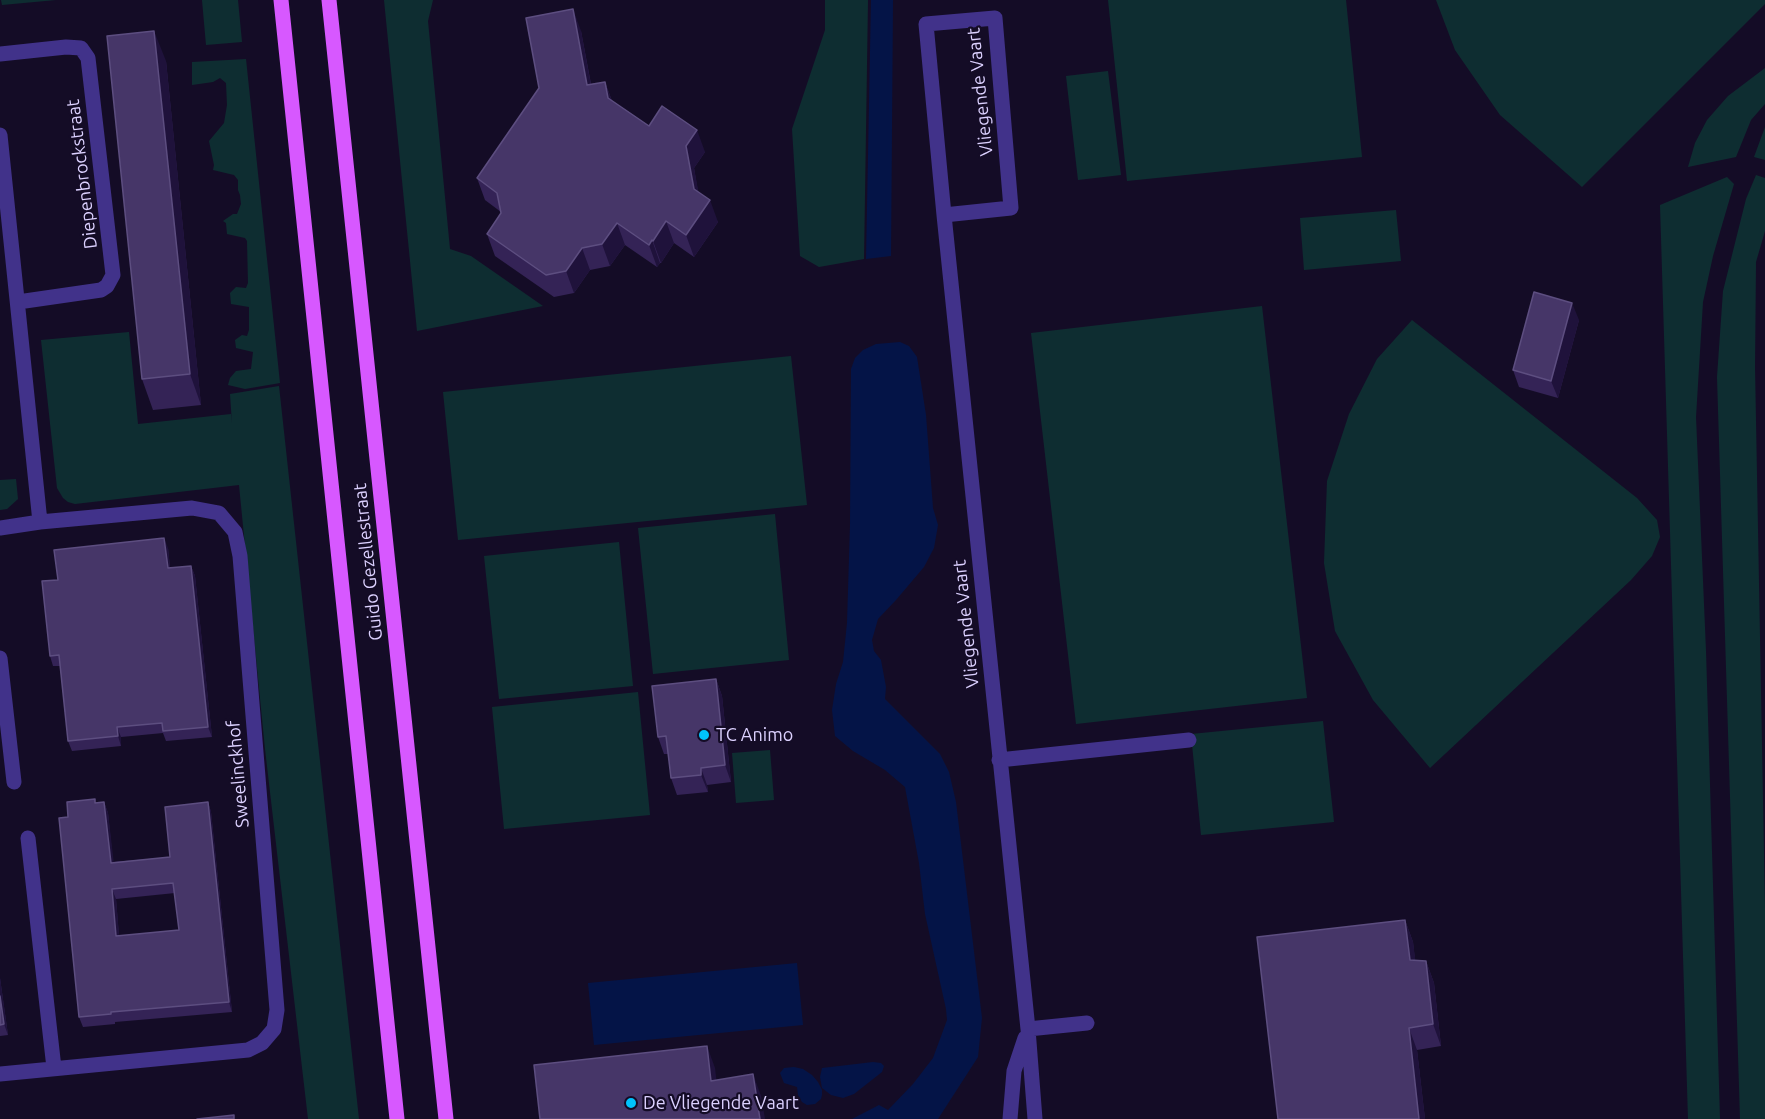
<!DOCTYPE html>
<html>
<head>
<meta charset="utf-8">
<style>
  body { margin:0 }
  canvas { display:block; background:#140c26 }
</style>
</head>
<body>
<canvas width="1765" height="1119"></canvas>
<script>
const ctx = document.querySelector('canvas').getContext('2d');
ctx.lineJoin = 'round';
function fill(path, color) {
  ctx.fillStyle = color;
  ctx.fill(path, 'evenodd');
}
function toPath(rows) {
  const path = new Path2D();
  for (const r of rows) {
    path.moveTo(r[0], r[1]);
    for (let i = 2; i < r.length; i += 2) path.lineTo(r[i], r[i + 1]);
  }
  return path;
}
function stroke(path, color, width, dash) {
  ctx.strokeStyle = color;
  ctx.lineWidth = width;
  ctx.lineCap = dash ? 'butt' : 'round';
  ctx.setLineDash(dash || []);
  ctx.stroke(path);
}
function drawText(font, color, halo, rows, align = 'center') {
  ctx.font = font + ' Ubuntu,sans-serif';
  ctx.lineWidth = 4.5;
  ctx.setLineDash([]);
  ctx.textBaseline = 'middle';
  ctx.strokeStyle = halo;
  ctx.fillStyle = color;
  for (const [text, x, y, turn = 0] of rows) {
    ctx.save();
    ctx.translate(x, y);
    ctx.rotate((+turn || 0) * Math.PI / 180);
    ctx.textAlign = isNaN(turn) ? turn : align;
    if (halo) ctx.strokeText(text, 0, 0);
    ctx.fillText(text, 0, 0);
    ctx.restore();
  }
}
fill(toPath([
  [1,0,56,0,2,5],
  [202,0,238,0,242,42,206,45],
  [384,0,433,0,428,21,450,249,471,256,543,306,417,331],
  [825,0,868,0,864,259,819,267,800,256,792,129,825,30],
  [1108,0,1346,0,1362,157,1127,181],
  [1436,0,1765,0,1765,4,1582,187,1500,115,1455,50],
  [246,59,280,383,245,389,228,385,230,378,236,371,251,369,253,352,236,348,235,340,242,335,247,336,249,330,249,307,231,304,230,293,236,287,246,288,248,283,247,241,245,238,227,234,226,223,223,221,233,214,237,214,241,204,240,195,238,190,238,180,234,175,213,170,214,165,209,141,224,123,227,105,226,83,220,78,213,82,192,85,192,62],
  [1765,68,1765,104,1751,120,1736,157,1688,167,1695,143,1707,120,1728,96],
  [1108,71,1121,175,1078,180,1066,76],
  [1765,127,1765,160,1754,157],
  [1756,175,1765,178,1765,231,1756,262,1755,367,1765,908,1765,1119,1740,1119,1717,377,1723,291,1746,199],
  [1727,177,1734,184,1713,256,1703,302,1696,417,1706,651,1720,1119,1688,1119,1660,205],
  [1396,210,1401,261,1304,270,1300,218],
  [1262,306,1307,698,1076,724,1031,333],
  [1412,320,1637,498,1657,520,1660,537,1652,556,1631,580,1430,768,1373,700,1335,631,1324,563,1327,481,1349,414,1377,359],
  [129,332,138,424,231,414,232,424,230,394,279,386,359,1119,308,1119,265,749,239,485,75,504,68,502,63,498,57,488,41,340],
  [791,356,807,505,458,540,443,392],
  [16,479,18,499,7,509,0,510,0,480],
  [775,514,789,660,653,674,638,528],
  [619,542,633,686,499,699,484,556],
  [638,692,650,815,504,829,492,707],
  [1323,721,1334,822,1201,835,1191,734],
  [770,750,774,800,736,803,732,753]
]), '#0e2d31');
fill(toPath([
  [871,0,893,0,891,256,866,259],
  [900,342,909,346,917,357,926,415,933,508,938,525,934,548,924,567,896,600,878,619,872,640,874,651,881,660,886,687,885,699,940,754,949,772,956,802,982,1018,978,1057,938,1119,852,1119,879,1105,888,1110,913,1084,933,1058,947,1020,946,1009,925,914,919,863,905,787,885,770,853,751,835,736,832,710,836,684,843,662,847,623,850,525,851,369,855,358,863,350,876,344],
  [797,963,803,1025,594,1045,588,983],
  [873,1062,881,1063,884,1066,882,1072,854,1094,843,1098,831,1095,822,1088,820,1077,822,1068],
  [794,1067,803,1069,812,1075,818,1082,822,1090,822,1095,821,1099,815,1104,807,1105,802,1102,798,1095,797,1087,784,1083,780,1073,784,1068]
]), '#041447');
stroke(toPath([
  [0,54,66,47,81,48,88,58,113,275,107,286,101,290,18,302],
  [0,135,40,522],
  [944,215,1011,208,995,18,926,24,944,215,1028,1029,1035,1119],
  [0,528,40,522,192,508,219,513,235,532,240,556,277,1010,274,1029,262,1043,248,1050,0,1074],
  [0,658,14,782],
  [999,760,1189,740],
  [28,838,54,1068],
  [1028,1029,1087,1023],
  [1010,1119,1014,1071,1025,1038]
]), '#41328a', 15);
stroke(toPath([
  [281,0,397,1119],
  [329,0,446,1119]
]), '#d758ff', 15);
fill(toPath([
  [581,31,591,84,605,82,612,101,649,126,705,152,694,168,698,192,718,222,694,257,674,243,661,263,660,263,657,267,625,245,610,266,590,270,574,293,554,297,495,256,487,234,501,213,501,212,485,200,477,178],
  [166,61,201,405,153,410,142,379],
  [1579,320,1558,398,1519,387,1513,370],
  [168,548,170,568,191,566,195,576,212,737,166,741,163,733,121,737,121,746,72,751,68,741,60,666,53,666,50,656,58,580],
  [716,679,722,696,731,782,707,785,708,792,677,795,671,778,668,754,664,754,658,737],
  [104,802,108,813,113,862,170,857,208,802,211,812,232,1012,115,1022,115,1024,83,1027,79,1017,68,817,96,803],
  [175,893,179,930,119,936,116,899],
  [1405,920,1413,942,1415,960,1426,961,1434,983,1441,1046,1417,1050,1425,1119,1278,1119],
  [0,978,8,1035,0,1036]
]), '#342356');
fill(toPath([
  [573,9,581,31,595,107,587,85],
  [154,31,166,61,201,405,190,374],
  [605,82,613,104,608,98],
  [697,130,705,152,694,168,702,211,694,189,686,146],
  [710,200,718,222,694,257,686,235],
  [666,221,674,243,661,263,653,241],
  [617,223,625,245,610,266,602,244],
  [652,240,660,263,657,267,649,245],
  [582,248,590,270,574,293,566,271],
  [1572,303,1579,320,1558,398,1551,381],
  [164,538,168,548,171,578,168,568],
  [191,566,195,576,212,737,208,727],
  [716,679,722,696,731,782,725,765],
  [117,727,121,737,121,746,118,736],
  [701,768,707,785,708,792,701,775],
  [104,802,108,813,115,873,111,863],
  [208,802,211,812,232,1012,229,1002],
  [112,889,116,899,120,947,116,936],
  [1405,920,1413,942,1418,982,1410,960],
  [1426,961,1434,983,1441,1046,1433,1024],
  [0,978,8,1035,4,1024,0,996],
  [1409,1028,1417,1050,1425,1119,1419,1119],
  [707,1046,715,1068,719,1103,711,1081],
  [753,1074,761,1096,765,1119,760,1119]
]), '#1f123b');
const building = toPath([
  [573,9,587,85,605,82,608,98,649,126,662,106,697,130,686,146,694,189,710,200,686,235,666,221,653,241,652,240,649,245,617,223,602,244,582,248,566,271,546,275,487,234,501,213,497,193,477,178,539,88,526,18,573,9],
  [154,31,190,374,142,379,107,36,154,31],
  [1534,292,1572,303,1551,381,1513,370,1534,292],
  [164,538,168,568,191,566,208,727,163,731,162,723,117,727,118,736,68,741,59,655,50,656,42,581,58,580,54,550,164,538],
  [716,679,725,765,701,768,701,775,671,778,666,736,658,737,652,686,716,679],
  [95,799,95,803,104,802,111,863,170,857,165,807,208,802,229,1002,111,1012,111,1014,79,1017,59,818,68,817,67,802,95,799],
  [173,883,179,930,116,936,112,889,173,883],
  [1405,920,1410,960,1426,961,1433,1024,1409,1028,1419,1119,1278,1119,1257,937,1405,920],
  [0,996,4,1024,0,1025,0,996],
  [707,1046,711,1081,753,1074,760,1119,540,1119,534,1065,707,1046],
  [234,1115,234,1119,197,1119,234,1115]
]);
fill(building, '#463668');
stroke(building, '#5d4e80', 1.5);
for (const [x, y, r, color] of [
  [704,735,6,"#00c2fc"],
  [631,1103,6,"#00c2fc"]
]) {
  const dot = new Path2D();
  dot.arc(x, y, r, 0, 2 * Math.PI);
  ctx.fillStyle = color;
  ctx.fill(dot);
  stroke(dot, '#140c26', 2);
}
drawText('18px', '#dcd1ff', '#140c26', [
  ["Vliegende Vaart",980,92,-96],
  ["Diepenbrockstraat",82,174,-97],
  ["Guido Gezellestraat",368,562,-96],
  ["Vliegende Vaart",966,624,-96],
  ["Sweelinckhof",238,774,-95]
]);
drawText('18px', '#dcd1ff', '#140c26', [
  ["TC Animo",716,735],
  ["De Vliegende Vaart",643,1103]
], 'left');
</script>
</body>
</html>
